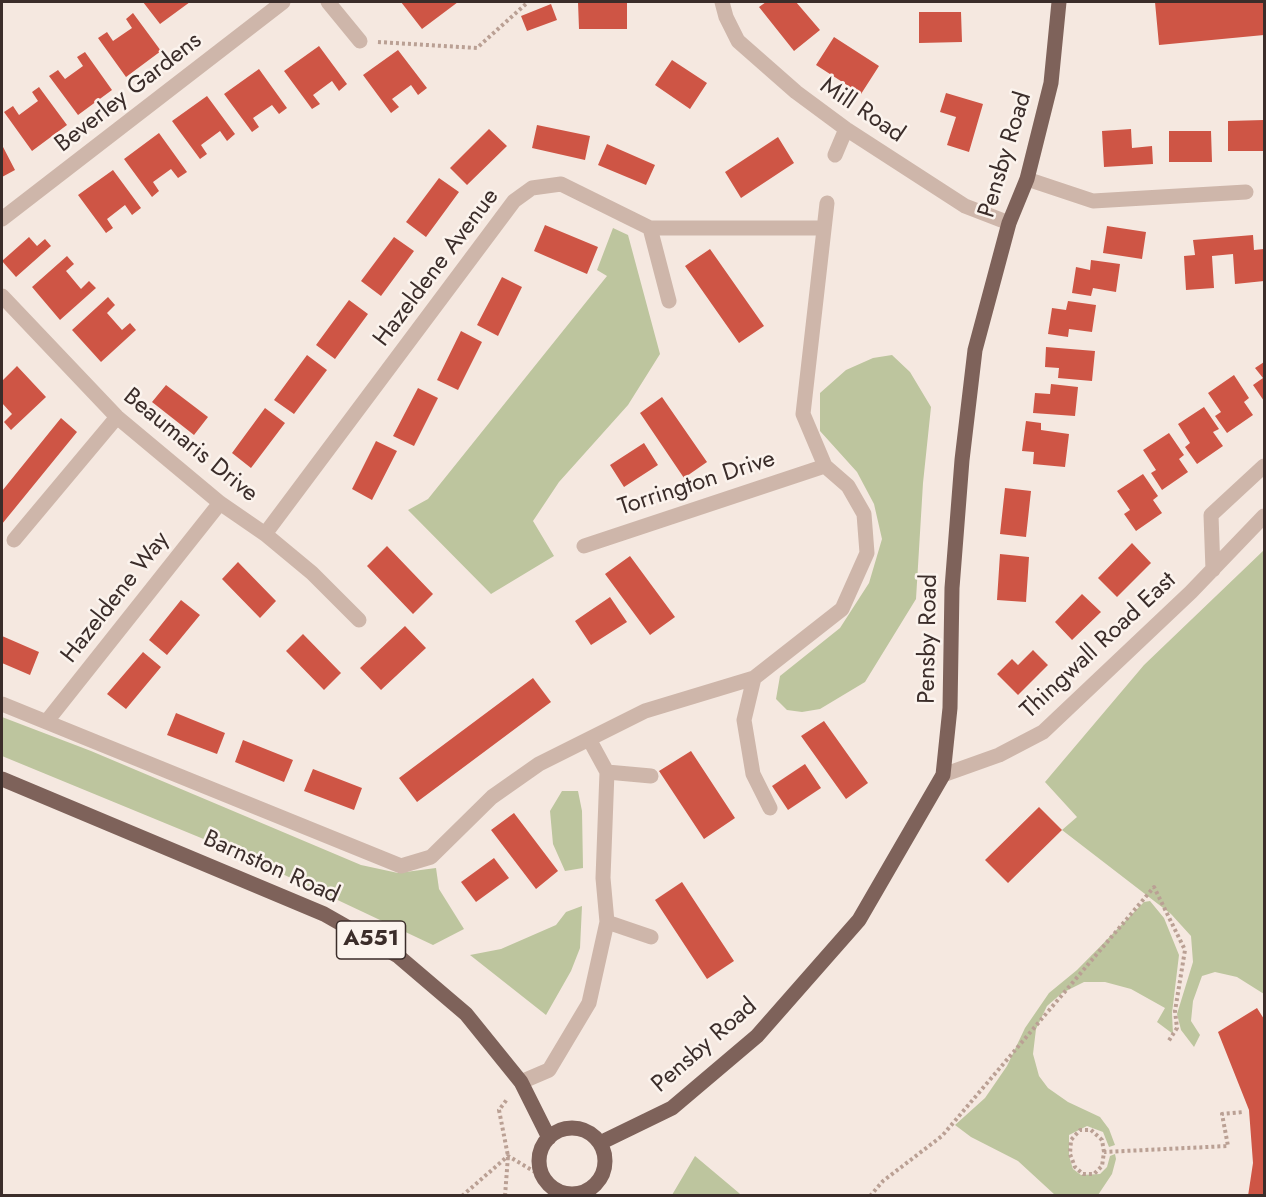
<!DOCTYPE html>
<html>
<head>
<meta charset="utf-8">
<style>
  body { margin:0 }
  #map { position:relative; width:1266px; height:1197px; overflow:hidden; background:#f5e8e0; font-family:Jost,sans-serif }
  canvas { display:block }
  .frame { position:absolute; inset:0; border:3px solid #3b2d2a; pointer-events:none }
</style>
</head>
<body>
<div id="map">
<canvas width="1266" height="1197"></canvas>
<div class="frame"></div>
</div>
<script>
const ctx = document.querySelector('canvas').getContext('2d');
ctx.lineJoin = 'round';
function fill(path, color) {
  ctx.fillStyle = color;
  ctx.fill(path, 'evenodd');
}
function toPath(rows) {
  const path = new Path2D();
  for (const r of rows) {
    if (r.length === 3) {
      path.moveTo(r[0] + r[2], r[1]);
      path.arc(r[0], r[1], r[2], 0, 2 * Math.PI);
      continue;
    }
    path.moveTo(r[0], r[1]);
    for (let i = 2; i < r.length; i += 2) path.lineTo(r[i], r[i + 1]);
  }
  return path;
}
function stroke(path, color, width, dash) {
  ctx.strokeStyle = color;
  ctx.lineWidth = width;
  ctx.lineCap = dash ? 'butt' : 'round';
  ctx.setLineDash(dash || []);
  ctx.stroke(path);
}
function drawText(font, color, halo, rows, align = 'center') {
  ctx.font = font + ' Jost,sans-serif';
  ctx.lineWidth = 5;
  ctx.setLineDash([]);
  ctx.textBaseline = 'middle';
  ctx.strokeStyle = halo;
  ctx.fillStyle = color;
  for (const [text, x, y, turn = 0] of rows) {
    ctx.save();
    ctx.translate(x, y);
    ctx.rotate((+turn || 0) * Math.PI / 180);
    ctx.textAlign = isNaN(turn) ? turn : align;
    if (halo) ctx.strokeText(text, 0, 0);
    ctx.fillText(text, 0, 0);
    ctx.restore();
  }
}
fill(toPath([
  [613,228,628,235,660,354,628,405,559,482,533,521,554,556,491,594,408,510,428,499,607,276,597,270],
  [892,355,910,372,931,407,923,483,916,599,865,682,820,709,802,712,787,710,776,699,780,676,840,628,869,583,882,539,874,504,857,472,820,431,820,393,846,370,873,358],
  [1264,550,1264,994,1237,977,1215,972,1202,976,1193,1001,1191,1021,1200,1035,1194,1047,1181,1030,1177,1014,1193,962,1191,936,1171,914,1062,830,1077,817,1045,782,1144,665],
  [2,717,91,751,361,865,398,873,436,868,439,889,464,929,433,945,240,854,2,756],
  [562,791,578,791,582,811,583,868,565,871,553,844,550,811],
  [1150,901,1164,918,1179,955,1172,1013,1173,1034,1157,1022,1165,1008,1131,989,1105,982,1084,982,1062,993,1047,1006,1036,1029,1033,1054,1039,1076,1048,1088,1068,1102,1100,1117,1109,1129,1115,1145,1109,1147,1103,1132,1087,1126,1069,1135,1069,1156,1073,1169,1081,1175,1100,1174,1107,1167,1110,1156,1115,1154,1116,1159,1112,1174,1098,1195,1055,1195,1018,1161,971,1137,955,1125,985,1098,1007,1066,1025,1028,1049,993,1077,970,1144,902],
  [582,906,580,948,571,971,546,1015,470,955,501,949,556,925,566,912],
  [695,1156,739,1193,741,1195,672,1195]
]), '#bdc59e');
fill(toPath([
  [143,2,190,2,160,24],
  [401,2,458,2,422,29],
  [578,2,627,2,627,29,579,29],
  [766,2,796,2,820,30,794,51,759,7],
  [1155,2,1264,2,1264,35,1159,45],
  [551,4,557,20,527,31,521,16],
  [919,12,961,12,962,42,919,43],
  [133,13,161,51,126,77,98,38,107,32,113,41,132,28,126,19],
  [834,37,879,66,861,94,816,65],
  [319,46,347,84,339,91,332,81,313,95,320,104,312,109,284,71],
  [398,50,427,88,418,95,411,85,392,99,399,107,391,113,363,75],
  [85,52,112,90,78,115,49,76,58,70,65,79,83,66,77,57],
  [672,60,707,83,690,109,655,85],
  [259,69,287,108,279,114,272,105,253,118,259,127,252,132,224,94],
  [39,87,67,125,32,151,4,112,13,106,19,115,38,101,32,92],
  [946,93,983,104,969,152,947,145,956,117,940,112],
  [207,96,235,134,227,141,220,131,201,145,207,154,200,159,172,121],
  [1264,120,1264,151,1228,151,1228,121],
  [537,125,590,136,585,160,532,148],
  [489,129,507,146,467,185,450,168],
  [1131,129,1132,148,1152,146,1153,164,1104,167,1102,131],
  [1169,131,1211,131,1212,162,1169,162],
  [159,133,187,172,178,178,171,169,153,182,159,191,152,197,124,159],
  [778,137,794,163,741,198,725,172],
  [607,144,655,165,646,185,598,165],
  [2,145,15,170,2,177],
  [113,170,141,208,132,215,125,205,107,219,113,228,106,233,78,195],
  [439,178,459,192,426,237,406,222],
  [545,225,598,247,587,274,534,251],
  [1107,226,1146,232,1142,259,1103,253],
  [1253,235,1254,250,1264,249,1264,281,1235,284,1233,254,1212,256,1214,288,1186,290,1184,256,1195,255,1193,240],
  [29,237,37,246,45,239,51,246,16,277,2,261],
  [394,237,414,251,381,296,361,281],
  [710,249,764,326,739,343,685,266],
  [67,256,74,264,66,271,81,289,89,281,96,288,60,320,32,287],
  [1091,260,1120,264,1116,292,1093,288,1091,296,1072,293,1076,267,1090,270],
  [502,277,522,287,498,336,477,325],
  [108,297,115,305,107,313,122,330,130,323,136,330,101,362,72,330],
  [349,300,368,314,335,359,316,345],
  [1068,301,1096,305,1092,332,1069,329,1068,337,1048,334,1052,308,1066,310],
  [461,331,482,342,458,390,437,380],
  [1046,347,1095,351,1092,381,1058,378,1059,368,1045,367],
  [307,355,327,370,294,414,274,400],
  [1264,362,1264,401,1253,385,1263,378,1255,368],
  [17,366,46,397,11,430,4,422,12,414,2,403,2,381],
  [1234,375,1249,398,1244,402,1253,415,1227,433,1215,416,1221,412,1208,393],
  [1051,384,1078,387,1075,416,1033,413,1035,393,1050,394],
  [166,385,208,417,194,435,152,402],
  [418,388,438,398,414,446,393,436],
  [662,397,707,462,684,478,640,413],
  [1204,407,1219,429,1213,432,1223,446,1197,464,1185,447,1190,443,1178,424],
  [265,408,285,423,251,468,232,453],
  [61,418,77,432,2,524,2,491],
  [1026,421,1041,423,1041,430,1069,434,1065,467,1033,464,1034,452,1022,451],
  [1169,433,1184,455,1179,459,1188,472,1162,490,1151,473,1156,470,1143,450],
  [376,441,397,451,372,500,352,489],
  [644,443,658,465,624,487,610,465],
  [1143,474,1158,496,1153,500,1162,513,1136,531,1124,514,1130,510,1117,491],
  [1005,488,1031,491,1026,537,1000,534],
  [1132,543,1151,563,1117,597,1098,578],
  [387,546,433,594,413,614,367,566],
  [1000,554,1029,557,1026,602,997,600],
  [630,556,675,617,650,635,605,574],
  [238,562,276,601,260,618,222,579],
  [1082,594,1101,612,1072,640,1055,622],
  [610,597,627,622,591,645,575,621],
  [181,600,200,615,167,655,149,640],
  [405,626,426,648,381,690,360,668],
  [303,634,341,673,324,690,286,651],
  [2,636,39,652,30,675,2,663],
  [1033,650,1048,665,1018,695,997,674,1012,659,1018,665],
  [143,652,161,667,126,709,107,694],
  [533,678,551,702,417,802,399,778],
  [176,713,225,733,217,754,167,735],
  [824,721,868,783,846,799,801,736],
  [243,740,293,760,284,782,235,762],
  [691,751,735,818,704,839,659,771],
  [805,764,821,788,788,810,772,786],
  [313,769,362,788,354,810,304,791],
  [1039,807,1062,830,1008,883,985,860],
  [514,813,558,871,536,889,491,830],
  [494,858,509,878,476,902,461,882],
  [682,882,734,961,707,979,655,900],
  [1257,1008,1264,1019,1264,1196,1248,1196,1253,1163,1249,1110,1218,1032]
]), '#ce5545');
stroke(toPath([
  [378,42,477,48,528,2],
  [1104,1152,1102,1140,1091,1130,1080,1130,1071,1140,1070,1154,1075,1167,1083,1174,1094,1174,1102,1166,1104,1152,1228,1146,1222,1114,1243,1112],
  [462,1196,508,1156,542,1176],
  [505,1196,508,1156,499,1110,508,1098],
  [870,1196,883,1181,942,1136,1154,887,1185,950,1175,1011,1177,1028,1168,1042]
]), '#baa094', 4, [3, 3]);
stroke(toPath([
  [328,2,360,41],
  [722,2,726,17,738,41,796,92,846,129,965,206,1009,223],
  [835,155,846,129],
  [1027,179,1093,201,1246,192],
  [2,219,283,2],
  [650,228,669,301],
  [2,296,117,417,220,503,265,534,312,573,359,620],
  [265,534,514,201,532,188,561,184,650,228,823,228],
  [14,540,117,417],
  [584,546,825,466,803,414,827,203],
  [1213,570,1211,515,1264,466],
  [754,678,744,720,753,774,770,808],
  [2,704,401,866,431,857,492,797,539,764,645,711,754,678,842,609,867,553,864,514,848,486,825,466],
  [47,721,220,503],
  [607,772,651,776],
  [943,775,999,755,1043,732,1191,592,1264,516],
  [607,922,651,937],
  [521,1082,549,1070,589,1003,607,922,603,878,607,772,589,739]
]), '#ceb6aa', 15);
stroke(toPath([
  [2,779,324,914,398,956,466,1014,521,1082,549,1138],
  [572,1161,33],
  [600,1143,672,1108,757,1036,859,920,943,775,950,708,952,588,962,460,975,350,1009,223,1027,179,1051,83,1059,2]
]), '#7e625a', 15);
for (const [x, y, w] of [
  [371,940,69]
]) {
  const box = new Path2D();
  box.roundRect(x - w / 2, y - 19, w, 38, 4.5);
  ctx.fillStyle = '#fbf3ed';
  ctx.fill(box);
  stroke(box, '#3b2d2a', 1.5);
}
drawText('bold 22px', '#3b2d2a', null, [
  ["A551",371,940]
]);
drawText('24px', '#3b2d2a', '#fbf3ed', [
  ["Beverley Gardens",129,93,-38],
  ["Mill Road",862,111,34],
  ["Pensby Road",1006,155,-73],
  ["Hazeldene Avenue",437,268,-53],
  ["Beaumaris Drive",190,446,39],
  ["Torrington Drive",697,484,-18],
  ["Hazeldene Way",116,598,-52],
  ["Pensby Road",929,639,-89],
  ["Thingwall Road East",1099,646,-43],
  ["Barnston Road",271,868,24],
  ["Pensby Road",705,1046,-41]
]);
</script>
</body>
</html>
